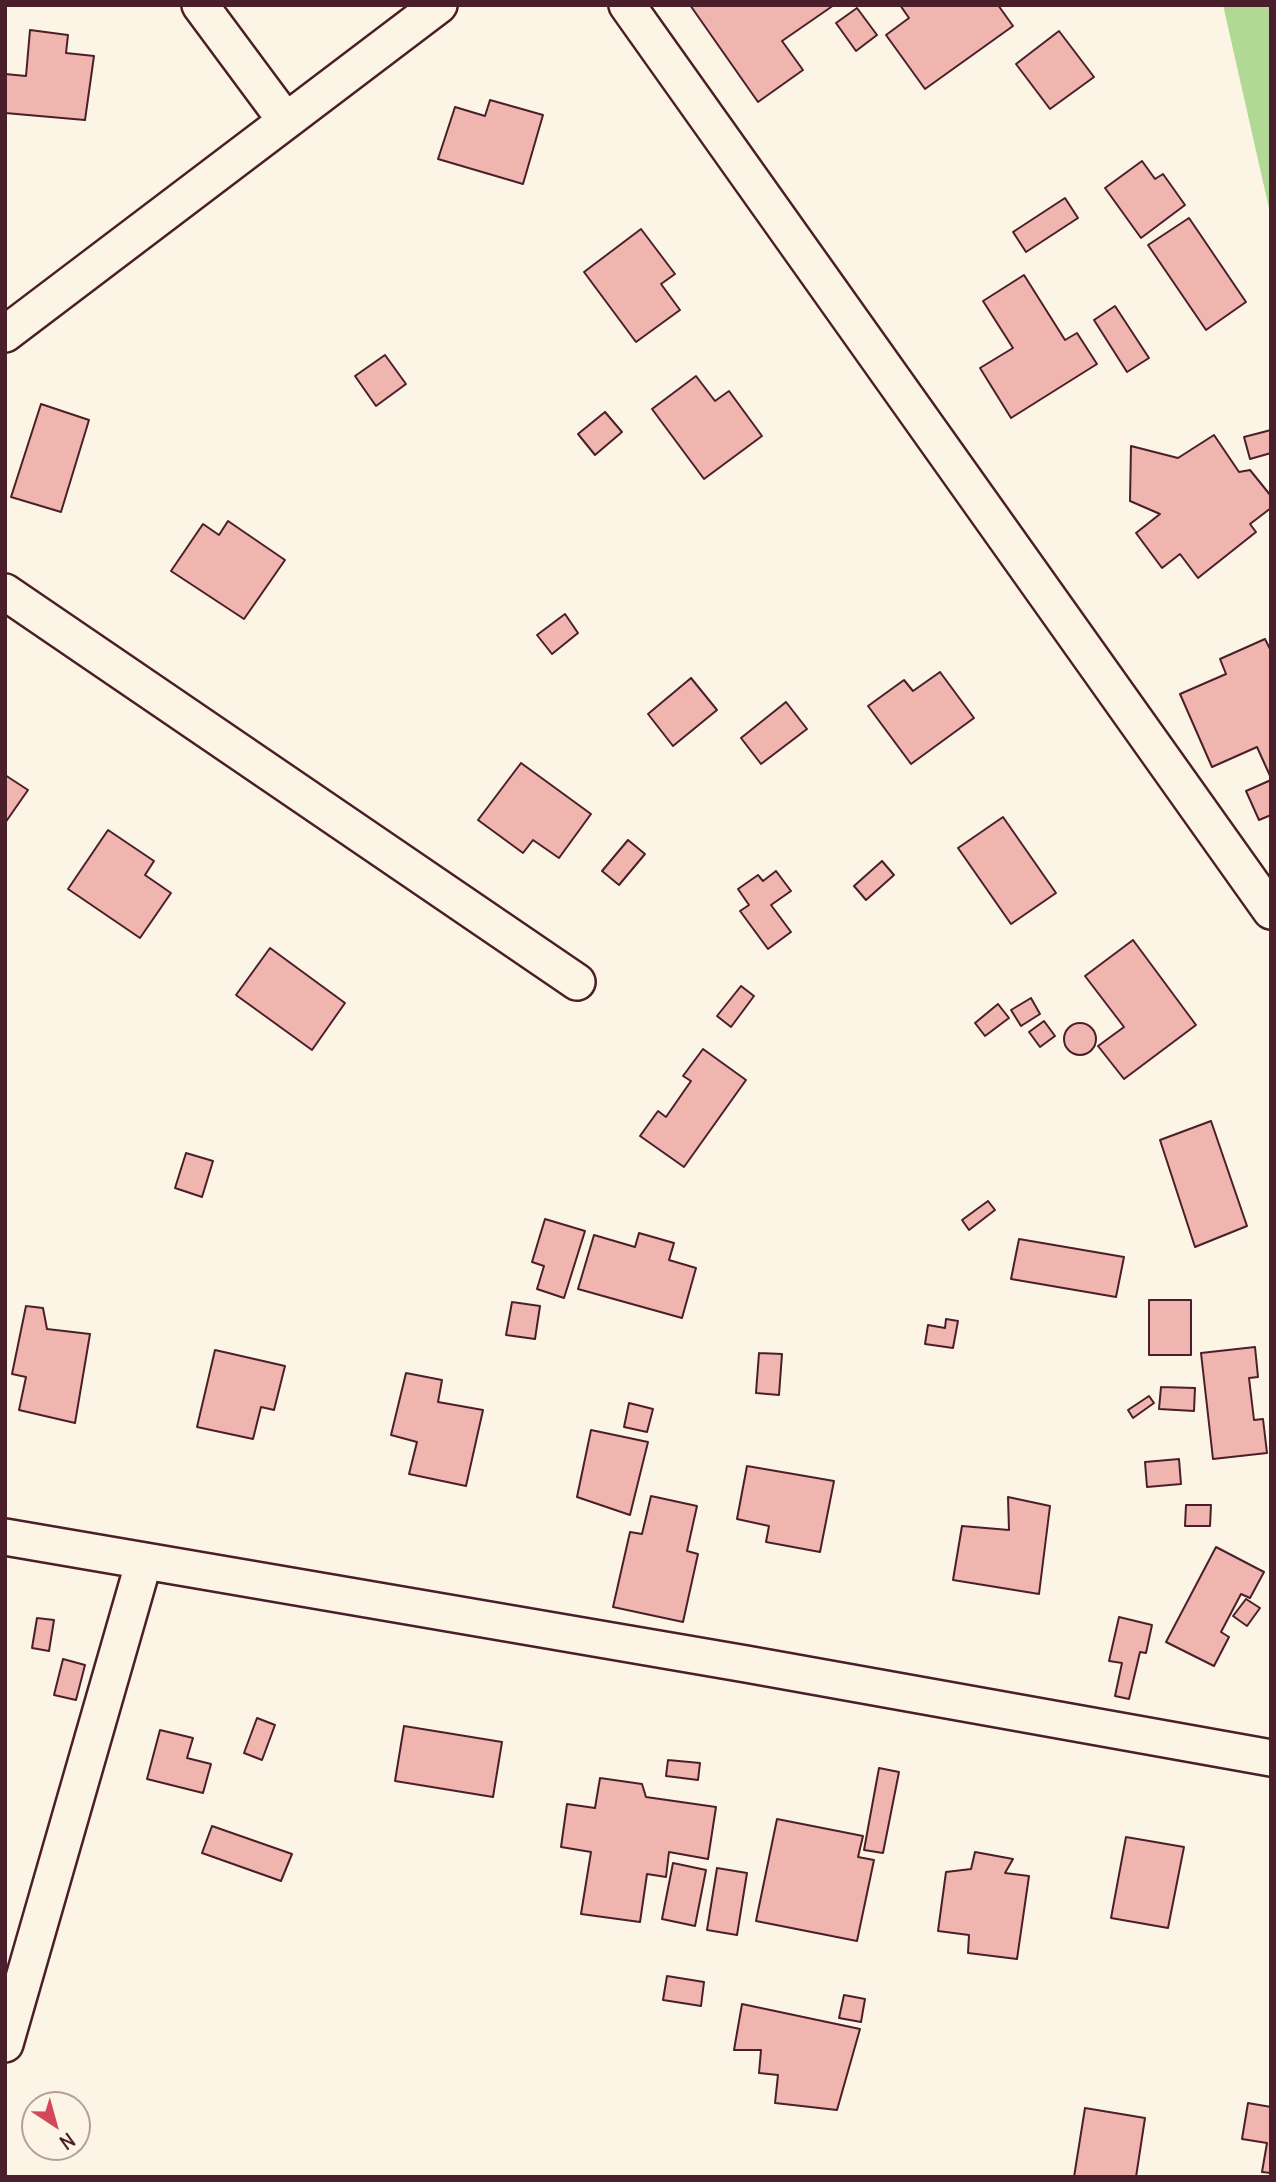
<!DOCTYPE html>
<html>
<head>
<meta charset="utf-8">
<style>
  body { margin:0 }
  #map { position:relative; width:1276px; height:2182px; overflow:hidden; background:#fcf5e5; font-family:Delius,sans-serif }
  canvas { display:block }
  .frame { position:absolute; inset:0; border:7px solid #4a1f2b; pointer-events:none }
  .north { position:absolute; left:21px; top:2091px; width:70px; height:70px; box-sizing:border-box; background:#fcf5e5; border:2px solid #b59f9b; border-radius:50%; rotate:144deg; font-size:19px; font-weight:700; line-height:28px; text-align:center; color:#4a1f2b }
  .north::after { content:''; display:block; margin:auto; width:24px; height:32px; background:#d1495b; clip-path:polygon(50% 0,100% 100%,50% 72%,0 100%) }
</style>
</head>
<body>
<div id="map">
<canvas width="1276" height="2182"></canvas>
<div class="frame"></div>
<div class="north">N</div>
</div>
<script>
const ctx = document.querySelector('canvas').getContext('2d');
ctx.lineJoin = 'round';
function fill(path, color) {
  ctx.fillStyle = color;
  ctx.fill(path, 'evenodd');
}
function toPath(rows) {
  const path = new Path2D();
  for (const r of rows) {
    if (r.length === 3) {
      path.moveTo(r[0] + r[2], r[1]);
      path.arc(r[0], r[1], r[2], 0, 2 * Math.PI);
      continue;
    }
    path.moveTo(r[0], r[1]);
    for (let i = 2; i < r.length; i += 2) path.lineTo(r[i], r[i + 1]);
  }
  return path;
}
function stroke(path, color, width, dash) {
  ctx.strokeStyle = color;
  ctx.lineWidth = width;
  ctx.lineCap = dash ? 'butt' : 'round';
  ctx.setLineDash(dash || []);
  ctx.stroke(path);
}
fill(toPath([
  [1223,5,1271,5,1271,217]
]), '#b1d995');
const building = toPath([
  [690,5,834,5,782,41,803,70,758,102,690,5],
  [900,5,998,5,1013,26,925,89,886,35,909,18,900,5],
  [857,8,877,35,856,51,836,23,857,8],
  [30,30,68,35,66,53,94,56,85,120,5,113,5,74,26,76,30,30],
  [1059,31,1094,77,1050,109,1016,64,1059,31],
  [490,100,543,115,523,184,438,159,455,107,485,116,490,100],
  [1142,161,1155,179,1163,174,1185,205,1141,238,1105,188,1142,161],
  [1065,198,1078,218,1026,252,1013,232,1065,198],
  [1189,218,1246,302,1206,330,1148,245,1189,218],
  [641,229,675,274,661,284,680,310,636,342,584,272,641,229],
  [1024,275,1065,340,1077,333,1097,364,1011,418,980,368,1013,348,983,301,1024,275],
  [1115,306,1149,358,1127,372,1094,320,1115,306],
  [385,355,406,384,376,406,355,376,385,355],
  [696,376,715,401,729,391,762,436,704,479,652,409,696,376],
  [41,404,89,420,61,512,11,497,41,404],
  [605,412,622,432,595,455,578,434,605,412],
  [1271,430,1271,453,1250,459,1244,437,1271,430],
  [1214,435,1239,472,1250,470,1271,496,1271,508,1250,524,1256,532,1198,578,1180,554,1162,568,1136,533,1160,514,1130,501,1131,446,1178,458,1214,435],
  [228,521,285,560,244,619,171,571,203,524,219,535,228,521],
  [565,614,578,633,552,654,537,635,565,614],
  [1265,639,1271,651,1271,778,1257,747,1212,767,1180,694,1226,674,1220,659,1265,639],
  [940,672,974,718,911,764,868,706,904,680,913,691,940,672],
  [691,678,717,710,673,746,648,714,691,678],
  [786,702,807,729,761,764,741,738,786,702],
  [521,763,591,814,559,858,533,840,523,853,478,820,521,763],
  [5,775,28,790,5,823,5,775],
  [1271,780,1271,815,1259,820,1246,791,1271,780],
  [1003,817,1056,893,1011,924,958,848,1003,817],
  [108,830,154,861,145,875,171,893,140,938,68,889,108,830],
  [628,840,645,854,619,885,602,871,628,840],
  [882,861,894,875,866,900,854,886,882,861],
  [776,871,791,891,771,905,791,932,768,949,740,911,749,905,738,889,758,875,763,881,776,871],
  [1133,940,1196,1025,1124,1079,1098,1046,1124,1027,1085,976,1133,940],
  [270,948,345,1003,312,1050,236,995,270,948],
  [741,986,754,996,731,1027,717,1016,741,986],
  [1031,998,1040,1014,1021,1026,1011,1010,1031,998],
  [998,1004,1009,1018,985,1036,975,1023,998,1004],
  [1044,1021,1055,1036,1040,1047,1029,1032,1044,1021],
  [1080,1039,16],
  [703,1049,746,1080,684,1167,640,1136,658,1111,666,1117,691,1081,683,1076,703,1049],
  [1211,1121,1247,1226,1195,1247,1160,1140,1211,1121],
  [186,1153,213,1161,202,1197,175,1188,186,1153],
  [988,1201,995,1210,969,1230,962,1220,988,1201],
  [545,1219,585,1231,564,1298,537,1289,544,1266,532,1262,545,1219],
  [639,1233,674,1243,669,1260,696,1268,682,1318,578,1289,594,1235,635,1247,639,1233],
  [1019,1239,1124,1257,1116,1297,1011,1279,1019,1239],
  [1149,1300,1191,1300,1191,1355,1149,1355,1149,1300],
  [512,1302,540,1306,535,1339,506,1335,512,1302],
  [26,1306,43,1308,47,1329,90,1334,75,1423,19,1410,26,1377,12,1374,26,1306],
  [946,1319,958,1321,953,1348,925,1344,928,1325,945,1328,946,1319],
  [1255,1347,1258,1377,1249,1378,1254,1420,1263,1419,1267,1453,1213,1459,1201,1353,1255,1347],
  [215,1350,285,1366,274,1410,261,1407,253,1439,197,1427,215,1350],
  [759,1353,782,1354,779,1395,756,1393,759,1353],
  [406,1373,442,1380,438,1402,483,1410,466,1486,409,1474,417,1442,391,1435,406,1373],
  [1161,1387,1195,1388,1194,1411,1159,1409,1161,1387],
  [1149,1396,1154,1403,1133,1418,1128,1410,1149,1396],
  [629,1403,653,1409,647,1432,624,1427,629,1403],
  [591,1430,648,1442,630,1515,577,1497,591,1430],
  [1179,1459,1181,1484,1147,1487,1145,1462,1179,1459],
  [747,1466,834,1481,820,1552,766,1542,769,1526,737,1519,747,1466],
  [651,1496,697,1506,687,1551,698,1554,683,1622,613,1607,630,1532,642,1534,651,1496],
  [1008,1497,1050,1506,1039,1594,953,1580,962,1526,1009,1530,1008,1497],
  [1186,1505,1211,1505,1210,1526,1185,1526,1186,1505],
  [1216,1547,1264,1572,1250,1598,1241,1594,1221,1632,1229,1637,1214,1666,1166,1642,1216,1547],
  [1246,1599,1260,1608,1247,1626,1233,1616,1246,1599],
  [1119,1617,1152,1625,1146,1653,1140,1652,1129,1699,1115,1696,1122,1663,1109,1661,1119,1617],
  [37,1618,54,1620,49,1651,32,1648,37,1618],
  [63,1659,85,1665,76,1700,54,1695,63,1659],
  [257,1718,275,1725,262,1760,244,1753,257,1718],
  [404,1726,502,1742,493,1797,395,1781,404,1726],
  [160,1730,193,1738,187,1758,211,1764,203,1793,147,1779,160,1730],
  [668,1760,700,1763,698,1780,666,1776,668,1760],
  [879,1768,899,1772,883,1853,864,1850,879,1768],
  [600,1778,642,1784,646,1797,716,1807,708,1859,669,1852,666,1877,647,1874,640,1922,581,1914,591,1852,561,1847,567,1804,595,1808,600,1778],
  [777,1819,863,1836,858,1857,874,1860,857,1941,756,1921,777,1819],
  [212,1826,292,1854,281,1881,202,1853,212,1826],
  [1126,1837,1184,1847,1168,1928,1111,1918,1126,1837],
  [975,1852,1013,1859,1005,1873,1029,1876,1017,1959,968,1953,969,1935,938,1931,946,1872,971,1869,975,1852],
  [673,1863,706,1870,695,1926,662,1919,673,1863],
  [717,1868,747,1873,737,1935,707,1930,717,1868],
  [667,1976,704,1982,701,2006,663,2000,667,1976],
  [844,1995,865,1999,861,2022,839,2018,844,1995],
  [742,2004,860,2029,837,2110,775,2103,778,2075,759,2073,761,2050,734,2050,742,2004],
  [1248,2103,1271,2107,1271,2173,1262,2172,1267,2143,1242,2139,1248,2103],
  [1085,2108,1145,2118,1136,2177,1074,2177,1085,2108]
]);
fill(building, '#f0b5af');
stroke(building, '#4a1f2b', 2);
const minor = toPath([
  [200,5,286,121],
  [627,5,1271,911],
  [5,334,439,5],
  [5,592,577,982],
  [5,1537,746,1664,1271,1758],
  [5,2044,144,1561]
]);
stroke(minor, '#4a1f2b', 40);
stroke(minor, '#fcf5e5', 35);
</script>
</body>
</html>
